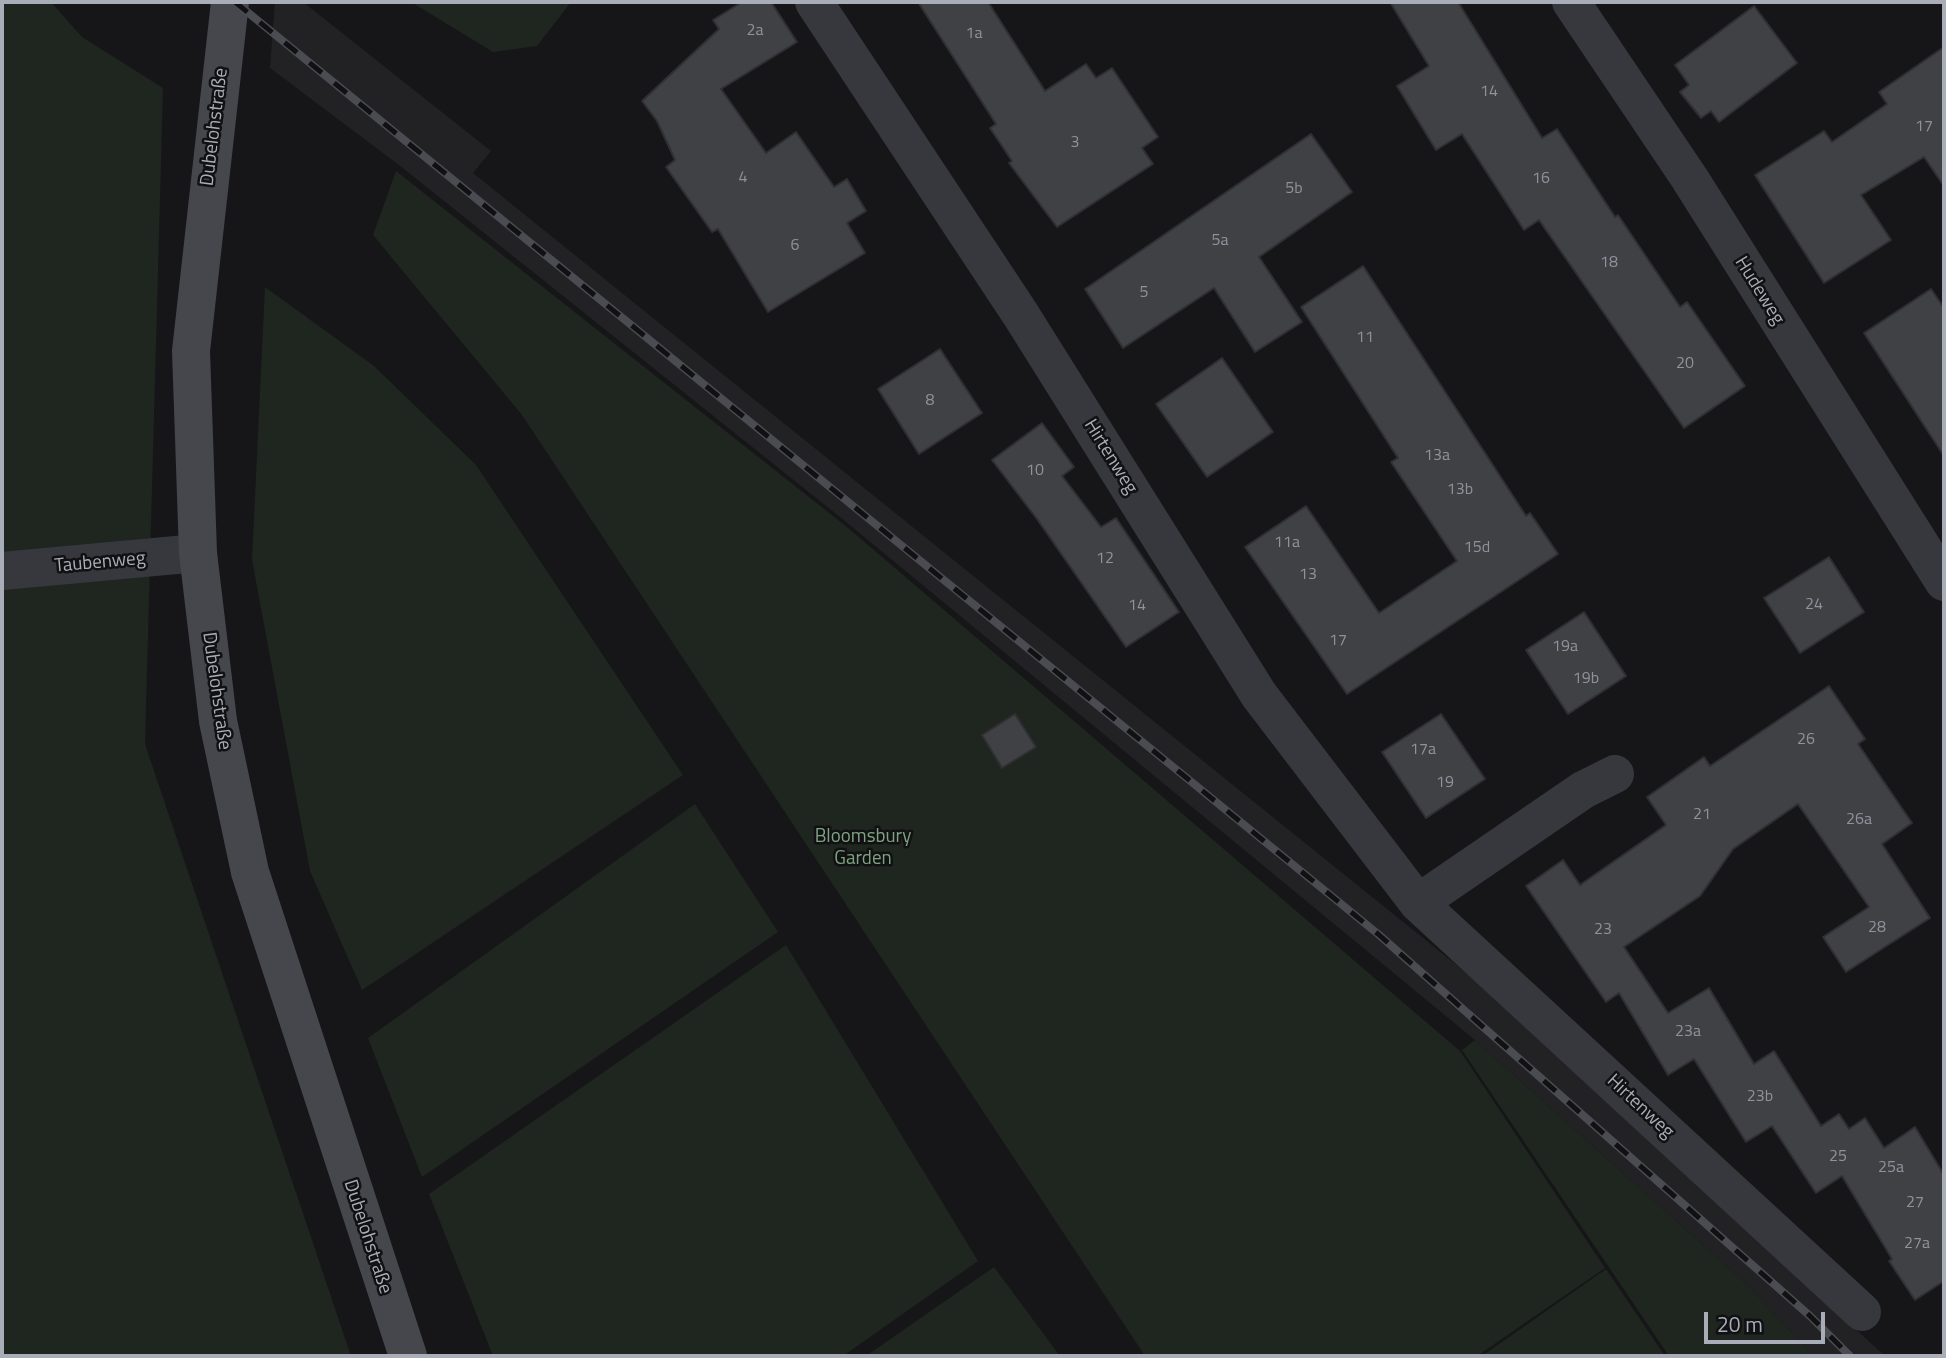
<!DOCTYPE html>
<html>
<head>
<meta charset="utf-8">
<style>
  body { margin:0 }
  #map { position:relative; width:1946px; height:1358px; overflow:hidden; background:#161618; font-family:"Titillium Web",sans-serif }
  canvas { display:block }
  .frame { position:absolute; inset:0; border:4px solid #a8adb8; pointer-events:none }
  .scale { position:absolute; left:1704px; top:1312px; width:121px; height:32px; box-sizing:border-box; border:4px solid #a8adb8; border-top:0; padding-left:9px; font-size:21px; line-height:24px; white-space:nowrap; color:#a8adb8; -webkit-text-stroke:5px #111113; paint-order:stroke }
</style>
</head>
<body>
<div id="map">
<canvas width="1946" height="1358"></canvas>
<div class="frame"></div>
<div class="scale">20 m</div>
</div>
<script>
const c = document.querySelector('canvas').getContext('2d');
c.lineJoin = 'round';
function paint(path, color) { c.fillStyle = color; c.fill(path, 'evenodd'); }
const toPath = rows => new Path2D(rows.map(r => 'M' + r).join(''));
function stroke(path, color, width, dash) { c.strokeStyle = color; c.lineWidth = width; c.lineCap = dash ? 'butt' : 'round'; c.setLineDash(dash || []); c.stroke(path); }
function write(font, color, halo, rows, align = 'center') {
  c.font = font + ' "Titillium Web",sans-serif'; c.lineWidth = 5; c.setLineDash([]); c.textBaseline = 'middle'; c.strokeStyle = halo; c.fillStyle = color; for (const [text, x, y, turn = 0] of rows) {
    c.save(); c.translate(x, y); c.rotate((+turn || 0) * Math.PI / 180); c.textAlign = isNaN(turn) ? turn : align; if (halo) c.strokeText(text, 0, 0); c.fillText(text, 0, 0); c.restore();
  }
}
paint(toPath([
  [275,2,303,2,491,151,473,173,1469,975,1885,1356,1813,1356,1750,1287,1475,1040,840,517,399,165,270,68]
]), '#222225');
paint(toPath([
  [2,2,51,2,82,37,163,88,145,744,351,1356,2,1356],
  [411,2,571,2,537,46,493,52],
  [396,171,847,527,1460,1051,1605,1268,1477,1356,1145,1356,522,415,373,235],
  [265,287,374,366,476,465,683,775,362,990,310,871,252,560],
  [695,804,778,932,422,1177,368,1038],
  [786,945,978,1261,843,1356,493,1356,429,1194],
  [1475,1040,1750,1287,1813,1356,1669,1356,1462,1050],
  [994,1267,1060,1356,866,1356],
  [1606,1269,1665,1356,1482,1356]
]), '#1e261f');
const building = toPath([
  [742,2,771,2,797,42,721,89,766,153,796,132,834,187,847,179,866,211,847,223,865,253,768,312,718,229,712,232,666,167,675,160,657,121,642,101,719,29,713,20,742,2],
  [918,2,988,2,1045,91,1086,64,1096,78,1112,68,1158,137,1142,148,1153,164,1057,227,1009,163,1012,161,990,128,996,124,918,2],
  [1390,2,1458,2,1542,138,1557,129,1615,217,1618,215,1680,307,1687,302,1745,386,1684,428,1539,220,1524,230,1462,134,1436,150,1397,86,1429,66,1390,2],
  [1754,6,1797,63,1719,122,1711,111,1701,118,1680,92,1689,85,1675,65,1754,6],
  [1944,47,1944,186,1924,157,1861,195,1891,240,1824,283,1755,175,1824,131,1832,142,1887,104,1879,92,1944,47],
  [1311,134,1352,192,1259,257,1302,322,1255,352,1214,288,1123,348,1085,289,1311,134],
  [1363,266,1526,516,1530,513,1558,554,1347,694,1245,547,1306,506,1379,613,1457,561,1391,462,1398,458,1301,307,1363,266],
  [1931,289,1944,308,1944,456,1864,333,1931,289],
  [940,349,982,413,919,454,878,389,940,349],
  [1222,358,1273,432,1207,477,1156,404,1222,358],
  [1042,423,1074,467,1062,476,1101,527,1116,518,1179,612,1126,647,1037,519,992,460,1042,423],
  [1829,557,1864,612,1800,653,1764,598,1829,557],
  [1584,612,1626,676,1568,714,1526,650,1584,612],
  [1829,686,1865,739,1858,744,1912,823,1882,844,1930,918,1846,972,1823,937,1869,907,1798,804,1733,849,1700,896,1624,947,1668,1013,1709,988,1754,1064,1774,1051,1821,1126,1839,1114,1849,1129,1865,1118,1884,1148,1915,1127,1944,1175,1944,1281,1915,1300,1889,1261,1892,1259,1842,1176,1816,1193,1772,1126,1746,1142,1694,1059,1668,1075,1619,993,1606,1002,1526,886,1563,860,1580,885,1666,825,1647,797,1704,757,1710,766,1829,686],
  [1015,714,1036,747,1002,768,982,735,1015,714],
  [1441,714,1485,779,1426,818,1382,752,1441,714]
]);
paint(building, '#404145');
stroke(building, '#303034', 2);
stroke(toPath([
  [814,2,1021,315,1259,695,1418,903,1862,1312],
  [1571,2,1690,179,1944,582],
  [2,571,198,553],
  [1418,903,1583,790,1615,774]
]), '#37383d', 38);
stroke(toPath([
  [230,2,191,351,198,553,218,721,250,872,408,1356]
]), '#45474d', 38);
const rail = toPath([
  [235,2,1378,934,1810,1316,1850,1356]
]);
stroke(rail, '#4a4c52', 8);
stroke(rail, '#111113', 5, [16]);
write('16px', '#8e929b', null, [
  ["2a",755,31],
  ["1a",974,34],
  ["14",1489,92],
  ["17",1924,127],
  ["3",1075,143],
  ["4",743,178],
  ["16",1541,179],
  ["5b",1294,189],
  ["5a",1220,241],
  ["6",795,246],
  ["18",1609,263],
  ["5",1144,293],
  ["11",1365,338],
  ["20",1685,364],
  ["8",930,401],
  ["13a",1437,456],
  ["10",1035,471],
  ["13b",1460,490],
  ["11a",1287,543],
  ["15d",1477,548],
  ["12",1105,559],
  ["13",1308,575],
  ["24",1814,605],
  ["14",1137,606],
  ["17",1338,641],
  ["19a",1565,647],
  ["19b",1586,679],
  ["26",1806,740],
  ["17a",1423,750],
  ["19",1445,783],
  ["21",1702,815],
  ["26a",1859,820],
  ["28",1877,928],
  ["23",1603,930],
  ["23a",1688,1032],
  ["23b",1760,1097],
  ["25",1838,1157],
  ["25a",1891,1168],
  ["27",1915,1203],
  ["27a",1917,1244]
]);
write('19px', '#a8adb8', '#111113', [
  ["Dubelohstraße",215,127,-83],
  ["Hudeweg",1759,291,58],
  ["Hirtenweg",1110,457,58],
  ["Taubenweg",100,563,-5],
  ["Dubelohstraße",216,691,82],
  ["Hirtenweg",1640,1107,43],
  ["Dubelohstraße",367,1237,72]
]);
write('19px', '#7fa381', '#111113', [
  ["Bloomsbury",863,837],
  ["Garden",863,859]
]);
</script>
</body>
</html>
